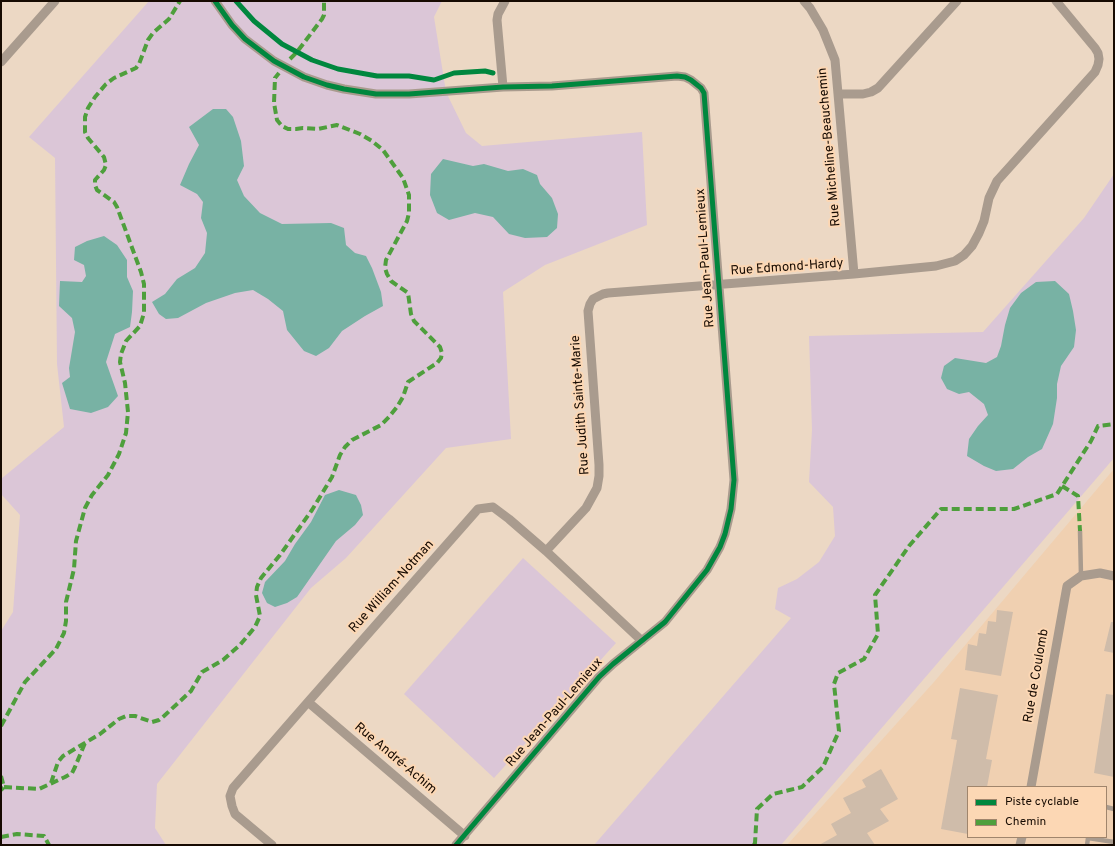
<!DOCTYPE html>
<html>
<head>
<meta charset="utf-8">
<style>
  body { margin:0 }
  #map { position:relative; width:1115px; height:846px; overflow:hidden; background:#ecd8c4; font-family:Overpass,sans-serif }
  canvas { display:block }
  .frame { position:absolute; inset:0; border:2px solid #160a01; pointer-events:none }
  .legend { position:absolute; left:967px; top:786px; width:140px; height:52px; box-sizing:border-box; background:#fcd7b4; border:1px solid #a0856c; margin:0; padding:5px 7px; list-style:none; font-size:12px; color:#160a01 }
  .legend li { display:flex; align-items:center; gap:8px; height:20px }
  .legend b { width:20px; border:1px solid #a0856c }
</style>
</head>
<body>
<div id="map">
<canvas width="1115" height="846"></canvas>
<div class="frame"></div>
<ul class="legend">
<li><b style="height:5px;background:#00873e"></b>Piste cyclable</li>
<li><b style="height:5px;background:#4e9f3c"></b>Chemin</li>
</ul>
</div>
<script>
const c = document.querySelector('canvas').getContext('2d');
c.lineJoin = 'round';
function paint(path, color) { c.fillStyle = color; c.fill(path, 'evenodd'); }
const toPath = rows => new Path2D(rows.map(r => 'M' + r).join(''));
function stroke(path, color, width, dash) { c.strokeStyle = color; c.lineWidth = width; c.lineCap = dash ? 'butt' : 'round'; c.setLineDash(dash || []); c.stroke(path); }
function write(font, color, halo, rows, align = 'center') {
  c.font = font + ' Overpass,sans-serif'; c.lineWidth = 4; c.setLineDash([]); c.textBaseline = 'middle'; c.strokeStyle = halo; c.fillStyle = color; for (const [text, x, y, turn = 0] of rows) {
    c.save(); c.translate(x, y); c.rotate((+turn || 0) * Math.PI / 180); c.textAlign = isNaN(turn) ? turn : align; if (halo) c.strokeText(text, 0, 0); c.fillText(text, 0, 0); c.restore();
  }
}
paint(toPath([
  [1114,469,1114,845,787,845,934,682],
  [968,787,1106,787,1106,837,968,837]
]), '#f0d0b1');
paint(toPath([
  [149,1,442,1,434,17,446,92,466,133,482,146,642,132,647,225,545,265,503,292,511,439,446,448,346,558,311,588,157,784,155,828,166,845,1,845,1,631,13,612,20,515,1,494,1,479,64,427,57,364,55,158,29,137],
  [1114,174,1114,458,781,845,594,845,791,618,775,609,778,588,797,579,819,562,835,536,833,507,809,482,812,430,809,336,983,332,1084,218],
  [523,558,616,643,494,778,404,694]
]), '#dbc6d7');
paint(toPath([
  [213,109,226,109,233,117,241,141,244,166,237,180,244,196,260,213,282,224,331,223,344,228,346,245,355,253,366,256,372,268,381,292,383,306,365,316,342,331,329,348,316,356,304,351,287,330,283,311,268,299,253,290,235,293,206,303,178,318,166,319,159,314,152,302,165,294,177,279,195,268,205,253,207,233,201,218,203,202,197,194,180,185,189,164,199,145,189,127],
  [443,159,473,166,484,164,508,171,523,169,537,175,540,184,552,198,558,214,557,228,547,237,525,238,509,234,493,217,475,213,449,220,437,213,430,195,431,174],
  [104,236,117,245,127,260,127,277,133,291,132,312,130,327,115,334,106,362,118,396,108,407,91,413,70,409,62,383,70,377,69,368,75,332,72,318,59,306,60,281,82,282,86,276,84,265,74,260,75,247,87,241],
  [1055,281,1069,294,1073,311,1076,330,1074,347,1061,366,1057,384,1057,398,1053,424,1042,449,1028,457,1013,469,996,471,984,466,967,456,969,439,978,426,988,415,984,404,969,392,959,394,947,389,941,378,944,366,955,358,986,363,997,357,1001,346,1005,325,1010,308,1021,293,1036,282],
  [339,490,356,495,361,505,363,515,355,525,336,541,297,597,287,603,275,607,267,603,262,593,265,582,285,561,295,544,311,522,325,495]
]), '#78b2a4');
paint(toPath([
  [997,610,1013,612,1001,676,965,670,968,644,977,646,979,633,986,634,988,621,996,622],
  [1111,622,1114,622,1114,653,1104,651],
  [960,688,998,695,986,759,992,760,987,787,968,787,968,834,941,829,957,740,951,739],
  [1106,694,1114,695,1114,777,1094,773],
  [881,769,898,799,880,809,889,821,867,833,875,845,819,845,837,835,831,824,851,813,843,798,866,787,862,780]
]), '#cfbcaa');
stroke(toPath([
  [1080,531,1081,576],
  [1106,807,1114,809],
  [1087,845,1088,838,1114,842]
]), '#a99b8e', 4.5);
stroke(toPath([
  [215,1,232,25,245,39,274,61,304,77,327,85,344,89,376,94,409,94,503,87,552,86,677,76,685,77,691,80,701,88,704,93,734,480,731,509,725,534,720,547,707,570,665,622,613,664,599,677,456,845],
  [804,1,810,8,823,30,835,60,854,274],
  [1,62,55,1],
  [503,87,497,20,498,14,505,1],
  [839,94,863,94,871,92,878,88,957,1],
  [546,551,586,508,597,488,599,476,599,465,588,311,590,304,593,299,603,294,608,293,854,274,936,266,955,261,964,255,972,246,979,233,984,221,989,198,997,181,1095,72,1098,65,1099,59,1098,53,1095,48,1056,1],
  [308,702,465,836],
  [1031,787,1067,586,1081,576,1100,573,1114,576],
  [272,845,235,814,232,806,230,796,233,788,308,702,478,509,493,507,509,519,546,551,642,641],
  [1020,845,1022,837]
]), '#a99b8e', 9);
stroke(toPath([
  [290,59,297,52,322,19,324,15,324,1],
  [1062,486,1078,496,1080,531],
  [1,726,25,682,56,649,64,633,66,621,66,602,74,569,76,541,85,508,92,495,108,475,119,454,126,433,128,412,125,383,120,362,121,354,126,341,140,326,144,313,144,284,141,272,117,207,114,202,97,190,95,185,95,180,104,170,106,165,104,157,88,138,85,132,85,117,88,108,95,97,106,84,114,78,136,68,139,64,148,40,153,33,169,19,180,1],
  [1,776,4,787,1,790],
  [51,783,58,762,63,756,100,734,119,719,126,716,135,716,152,722,159,720,164,716,191,691,202,672,223,660,240,645,255,627,260,616,256,595,257,587,261,578,280,555,312,510,332,477,340,455,345,447,352,440,381,425,389,417,397,407,403,397,408,382,437,363,441,358,442,353,440,347,414,321,411,314,408,293,391,281,387,274,385,268,386,260,407,221,409,213,409,195,403,178,383,150,372,141,360,134,337,125,318,129,303,128,296,129,288,129,282,126,277,120,274,103,275,78,279,73],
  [4,787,39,789,65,777,72,773,75,767,85,743],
  [1,837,17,834,44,836,49,845],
  [754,845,755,843,757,809,773,794,802,787,823,767,839,731,834,684,838,673,864,659,878,634,875,595,909,546,941,509,1014,509,1057,494,1091,441,1098,426,1114,424]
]), '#4e9f3c', 4, [8, 4]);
stroke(toPath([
  [215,1,232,25,245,39,274,61,304,77,327,85,344,89,376,94,409,94,503,87,552,86,677,76,685,77,691,80,701,88,704,93,734,480,731,509,725,534,720,547,707,570,665,622,613,664,599,677,456,845],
  [236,1,254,21,282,44,312,60,338,69,377,76,409,76,434,80,454,73,485,71,493,73]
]), '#00873e', 5);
write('13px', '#160a01', '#fcd7b4', [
  ["Rue Micheline-Beauchemin",830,147,-95],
  ["Rue Jean-Paul-Lemieux",706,258,-94],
  ["Rue Edmond-Hardy",787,268,-4],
  ["Rue Judith Sainte-Marie",581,405,-94],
  ["Rue William-Notman",392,587,-48],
  ["Rue de Coulomb",1037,676,-80],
  ["Rue Jean-Paul-Lemieux",555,713,-49],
  ["Rue André-Achim",395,759,40]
]);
</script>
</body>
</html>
